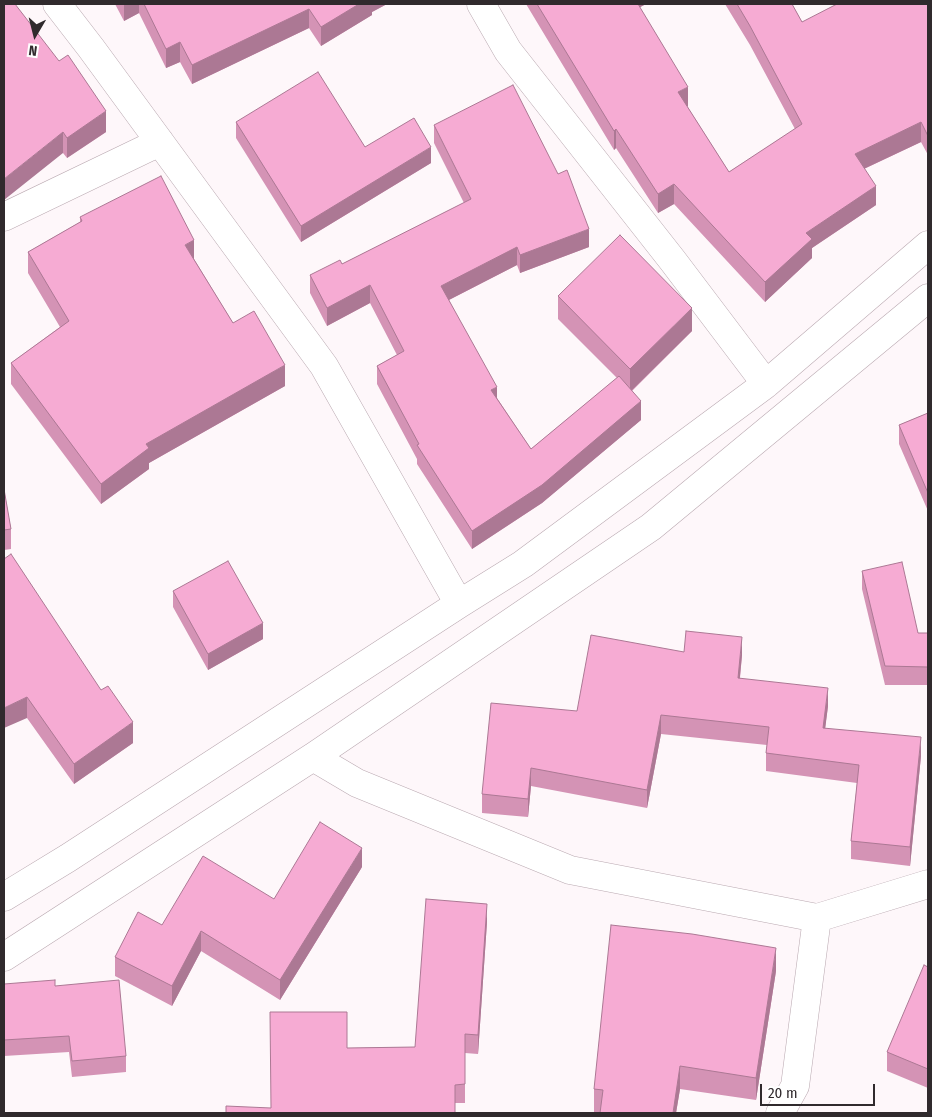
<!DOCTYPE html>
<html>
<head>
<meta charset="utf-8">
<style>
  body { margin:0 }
  #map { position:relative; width:932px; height:1117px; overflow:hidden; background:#fef7fa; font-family:"Fira Sans Condensed",sans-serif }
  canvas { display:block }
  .frame { position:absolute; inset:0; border:5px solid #302a2d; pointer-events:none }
  .north { position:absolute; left:10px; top:10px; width:50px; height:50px; -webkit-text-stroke:4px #fff; paint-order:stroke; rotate:188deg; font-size:14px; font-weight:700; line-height:20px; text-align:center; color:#302a2d }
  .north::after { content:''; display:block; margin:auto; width:18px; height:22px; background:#302a2d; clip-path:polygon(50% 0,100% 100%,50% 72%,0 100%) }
  .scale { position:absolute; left:760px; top:1084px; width:115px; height:22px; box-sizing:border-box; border:2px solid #302a2d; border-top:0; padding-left:6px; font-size:15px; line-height:18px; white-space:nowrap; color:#302a2d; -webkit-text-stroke:4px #fff; paint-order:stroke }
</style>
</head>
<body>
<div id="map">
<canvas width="932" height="1117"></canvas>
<div class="frame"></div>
<div class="north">N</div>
<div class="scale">20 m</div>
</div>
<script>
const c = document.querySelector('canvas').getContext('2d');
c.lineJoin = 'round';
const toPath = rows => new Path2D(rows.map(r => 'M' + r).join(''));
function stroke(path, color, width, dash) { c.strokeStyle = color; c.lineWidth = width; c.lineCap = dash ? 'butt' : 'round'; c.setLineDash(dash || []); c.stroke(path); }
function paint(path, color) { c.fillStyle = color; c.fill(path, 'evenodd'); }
const minor = toPath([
  [57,4,91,48,324,366,459,604],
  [481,4,508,51,673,261,766,384],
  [4,217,160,142],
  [313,757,357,783,570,870,817,918,928,884],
  [4,897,68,858,459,604,523,564,766,384,928,245],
  [4,957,313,757,651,527,928,298],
  [780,1113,795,1086,817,918]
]);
stroke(minor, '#baa9b1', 29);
stroke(minor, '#fff', 28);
paint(toPath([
  [4,4,106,132,67,158,63,153],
  [115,4,387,4,372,12,372,15,321,46,309,28,192,84,180,62,166,68,139,13,124,21],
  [526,4,646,4,640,7,688,106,687,106,729,172,795,129,750,45,725,4,792,4,802,22,928,4,928,155,921,142,864,169,876,205,812,248,812,258,765,302,674,204,658,213,616,148,614,150],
  [236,122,365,147,431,163,301,242,236,138],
  [434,125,589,247,520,273,517,265,449,300,497,398,531,449,617,378,558,319,558,296,692,331,632,391,641,420,542,503,472,549,417,464,417,459,377,384,377,366,397,355,370,303,327,326,310,293,310,275,342,264,464,203,434,143],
  [80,217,194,259,233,323,285,386,149,463,149,469,101,504,11,384,11,363,60,327,28,273,28,252,80,222],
  [928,413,928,511,899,444,899,425],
  [4,489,11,529,11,549,4,550],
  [4,559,133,743,74,784,27,718],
  [862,571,918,633,928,633,928,685,885,685,862,589],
  [173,591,263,639,208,670,173,607],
  [684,652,742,655,740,678,828,706,825,728,921,756,910,866,851,859,851,841,857,783,766,771,766,753,767,745,661,734,647,808,531,786,528,817,482,813,482,794,577,711],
  [362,867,280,1000,201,951,172,1006,115,976,115,957,162,925,274,899],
  [487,922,478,1054,465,1053,465,1103,455,1103,347,1048,415,1047],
  [928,967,928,1088,887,1071,887,1052],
  [776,971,756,1100,680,1089,676,1113,600,1113,594,1112,594,1089],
  [4,984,55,986,126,1056,126,1072,72,1077,69,1052,4,1056]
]), '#d493b5');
paint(toPath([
  [124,4,139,4,139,13,124,21],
  [359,4,387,4,372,12,372,15,321,46,321,27],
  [631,4,646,4,631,12],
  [309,9,309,28,192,84,192,65],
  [180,42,180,62,166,68,166,49],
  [688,87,688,106,678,112,678,92],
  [106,111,106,132,67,158,67,138],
  [921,122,921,142,855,173,855,154],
  [616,129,616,148,614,150,614,131],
  [63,132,63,153,4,200,4,179],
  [431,147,431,163,301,242,301,226],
  [674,184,674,204,658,213,658,194],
  [876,186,876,205,812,248,812,258,765,302,765,282,806,233],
  [589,229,589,247,520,273,520,255],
  [194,240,194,261,185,245],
  [517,247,517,265,441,304,441,286],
  [370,285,370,303,327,326,327,308],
  [692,308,692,331,630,392,630,369],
  [285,365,285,386,149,463,149,469,101,504,101,484,146,444],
  [497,387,497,405,491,390],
  [641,401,641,420,542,503,472,549,472,531],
  [263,623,263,639,208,670,208,654],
  [742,637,742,655,738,696,738,678],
  [828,688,828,706,823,746,823,728],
  [27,697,27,718,4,728,4,708],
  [661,715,661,734,647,808,647,790],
  [133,722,133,743,74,784,74,764],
  [921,737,921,756,910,866,910,847],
  [531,768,531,786,528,817,528,799],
  [362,848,362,867,280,1000,280,980],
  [487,904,487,922,478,1054,478,1035],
  [201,931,201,951,172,1006,172,986],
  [776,948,776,971,756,1100,756,1078],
  [680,1066,680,1089,676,1113,673,1113]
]), '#ac7894');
const building = toPath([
  [4,4,15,4,59,61,68,55,106,111,67,138,63,132,4,179,4,4],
  [144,4,359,4,321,27,309,9,192,65,180,42,166,49,144,4],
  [537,4,638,4,688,87,678,92,729,172,802,124,750,26,737,4,792,4,802,22,837,4,928,4,928,136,921,122,855,154,876,186,806,233,812,239,765,282,674,184,658,194,616,129,614,131,537,4],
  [318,72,365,147,414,118,431,147,301,226,236,122,318,72],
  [513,85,558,174,567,170,589,229,520,255,517,247,441,286,497,387,491,390,531,449,619,376,641,401,542,485,472,531,417,445,419,444,377,366,404,351,370,285,327,308,310,275,340,260,342,264,471,199,434,125,513,85],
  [161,176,194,240,185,245,233,323,254,311,285,365,146,444,149,448,101,484,11,363,69,321,28,252,82,221,80,217,161,176],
  [620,235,692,308,630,369,558,296,620,235],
  [928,413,928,493,899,425,928,413],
  [4,489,11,529,4,530,4,489],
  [11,554,101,690,108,686,133,722,74,764,27,697,4,708,4,559,11,554],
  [228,561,263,623,208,654,173,591,228,561],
  [902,562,918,633,928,633,928,667,885,666,862,571,902,562],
  [686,631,742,637,738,678,828,688,823,728,921,737,910,847,851,841,859,765,766,753,769,727,661,715,647,790,531,768,528,799,482,794,491,703,577,711,591,635,684,652,686,631],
  [320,822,362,848,280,980,201,931,172,986,115,957,138,912,162,925,203,856,274,899,320,822],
  [426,899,487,904,478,1035,465,1034,465,1084,455,1085,455,1113,226,1113,226,1106,271,1108,270,1012,347,1012,347,1048,415,1047,426,899],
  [611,925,692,934,776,948,756,1078,680,1066,673,1113,600,1113,603,1090,594,1089,611,925],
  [924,965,928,967,928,1069,887,1052,924,965],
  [55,980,55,986,119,980,126,1056,72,1061,69,1036,4,1040,4,984,55,980]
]);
paint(building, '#f6abd3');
stroke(building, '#ac7894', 1);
</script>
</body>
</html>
